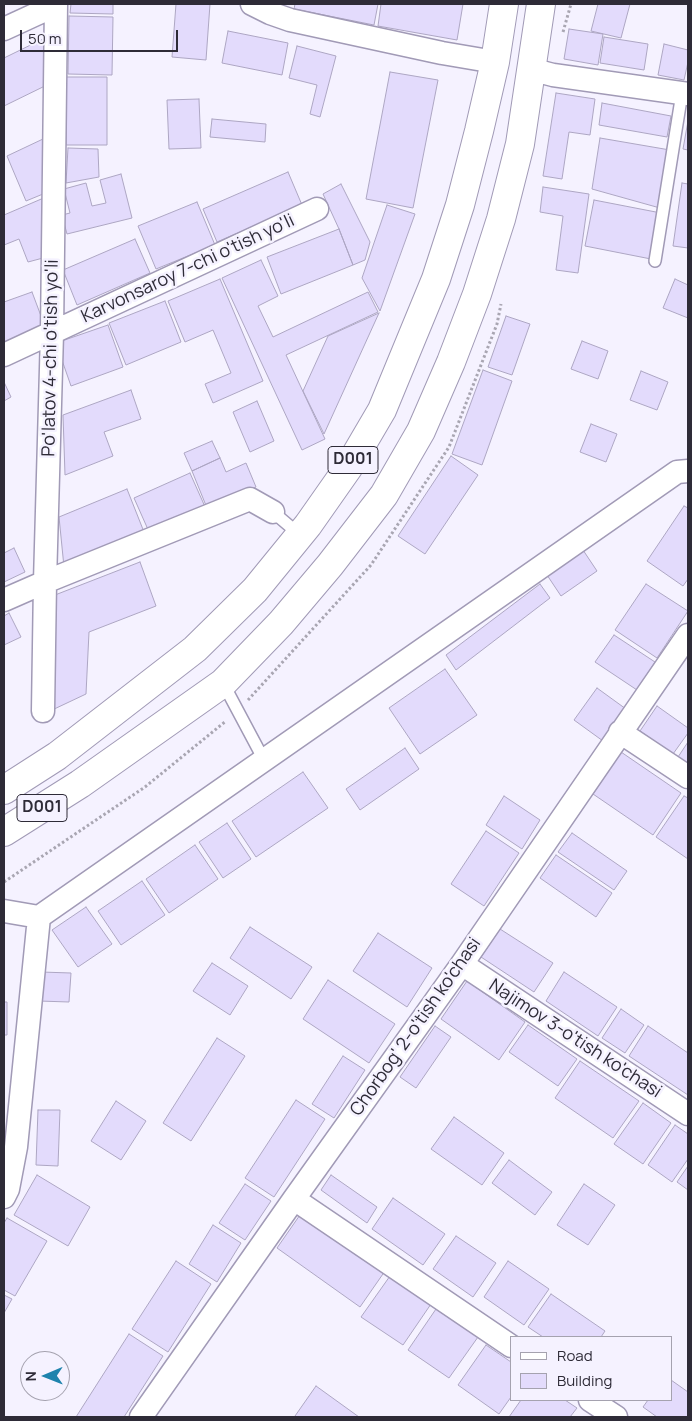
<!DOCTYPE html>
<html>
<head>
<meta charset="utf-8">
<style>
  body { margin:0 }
  #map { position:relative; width:692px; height:1421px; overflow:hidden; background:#f5f2ff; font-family:Manrope,sans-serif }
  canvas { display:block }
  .frame { position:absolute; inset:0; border:5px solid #2e2b37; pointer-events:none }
  .legend { position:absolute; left:510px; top:1336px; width:162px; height:65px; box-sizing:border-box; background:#f5f2ff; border:1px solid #a5a2af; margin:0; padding:6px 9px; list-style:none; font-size:15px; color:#2e2b37 }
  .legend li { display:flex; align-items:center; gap:10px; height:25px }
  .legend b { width:25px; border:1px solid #a5a2af }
  .north { position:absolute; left:20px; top:1351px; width:50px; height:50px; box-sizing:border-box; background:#f5f2ff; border:1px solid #a5a2af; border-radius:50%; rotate:269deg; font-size:14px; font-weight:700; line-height:20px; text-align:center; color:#2e2b37 }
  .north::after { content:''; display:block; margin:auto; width:18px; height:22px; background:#1e83ad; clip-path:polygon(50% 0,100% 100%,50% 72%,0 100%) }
  .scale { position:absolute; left:20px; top:30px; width:158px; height:22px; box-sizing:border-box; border:2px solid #2e2b37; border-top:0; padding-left:6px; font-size:15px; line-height:18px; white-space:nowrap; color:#2e2b37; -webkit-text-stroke:4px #f5f2ff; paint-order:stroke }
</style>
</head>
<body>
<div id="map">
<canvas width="692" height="1421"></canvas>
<div class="frame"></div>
<ul class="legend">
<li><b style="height:6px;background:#fff"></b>Road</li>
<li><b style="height:14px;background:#e3dbfc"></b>Building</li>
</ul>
<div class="north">N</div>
<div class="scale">50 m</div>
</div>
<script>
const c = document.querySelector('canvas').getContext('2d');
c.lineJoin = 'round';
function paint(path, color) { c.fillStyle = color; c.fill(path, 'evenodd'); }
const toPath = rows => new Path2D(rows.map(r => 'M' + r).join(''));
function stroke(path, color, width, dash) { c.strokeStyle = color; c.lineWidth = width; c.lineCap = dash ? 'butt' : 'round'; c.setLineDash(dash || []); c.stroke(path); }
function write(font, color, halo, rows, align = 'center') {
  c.font = font + ' Manrope,sans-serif'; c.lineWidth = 5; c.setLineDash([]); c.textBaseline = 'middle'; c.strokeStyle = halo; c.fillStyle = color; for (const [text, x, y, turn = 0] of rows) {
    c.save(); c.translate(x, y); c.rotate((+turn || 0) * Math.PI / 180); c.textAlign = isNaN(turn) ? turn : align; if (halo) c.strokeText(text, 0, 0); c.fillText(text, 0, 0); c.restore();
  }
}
const building = toPath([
  [71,4,113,4,113,14,70,13,71,4],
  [176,4,210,4,206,60,172,57,176,4],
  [295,4,378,4,374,25,294,9,295,4],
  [381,4,463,4,457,40,378,26,381,4],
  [598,4,630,4,621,38,591,31,598,4],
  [69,16,113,17,112,75,68,74,69,16],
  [569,29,603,34,598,65,564,59,569,29],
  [228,31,288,43,282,75,222,63,228,31],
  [51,35,51,83,4,106,4,58,51,35],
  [604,37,648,44,644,70,600,63,604,37],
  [664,44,688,50,688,62,684,80,658,75,664,44],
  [297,46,336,56,320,117,310,114,317,85,289,78,297,46],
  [390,72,438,80,413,208,366,199,390,72],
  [66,77,107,77,107,145,66,145,66,77],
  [556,93,595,99,590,135,569,132,562,179,543,176,556,93],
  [199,99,201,148,169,149,167,100,199,99],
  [602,103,671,116,667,137,599,125,602,103],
  [212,119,266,124,265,142,210,137,212,119],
  [688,121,688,150,683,149,688,121],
  [600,138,670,150,660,208,592,189,600,138],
  [43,139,43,194,26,201,7,156,43,139],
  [68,148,98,149,99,177,66,183,68,148],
  [288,172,302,205,217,242,203,209,288,172],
  [121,174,132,218,67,234,62,215,70,213,64,189,86,183,92,206,106,203,100,180,121,174],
  [682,183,688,184,688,248,673,246,682,183],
  [341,184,370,242,365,260,353,265,339,229,323,194,341,184],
  [543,187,589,194,578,273,556,270,563,216,540,212,543,187],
  [46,197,43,258,28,262,19,239,4,245,4,215,46,197],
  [594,200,661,213,651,259,585,246,594,200],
  [197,202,215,245,156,269,138,226,197,202],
  [387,205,415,214,380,311,362,278,387,205],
  [339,229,353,265,281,294,267,257,339,229],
  [135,239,150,273,77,305,63,270,135,239],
  [261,260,278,296,258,306,273,337,368,292,378,312,286,355,325,439,302,450,222,278,261,260],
  [220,279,263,381,213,403,205,384,231,373,213,330,185,342,168,301,220,279],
  [675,279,688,285,688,318,663,308,675,279],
  [32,292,47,332,4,348,4,302,32,292],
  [165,301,181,342,126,365,109,323,165,301],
  [379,313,324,434,303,391,328,336,379,313],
  [506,316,530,324,512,375,488,367,506,316],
  [108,325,123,367,71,386,56,343,108,325],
  [582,341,608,351,598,379,571,369,582,341],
  [483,370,512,381,482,465,452,454,483,370],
  [641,371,668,382,657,410,630,400,641,371],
  [4,382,11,397,4,401,4,382],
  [131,390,141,419,104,432,113,456,65,475,63,415,131,390],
  [257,401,274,441,250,452,233,412,257,401],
  [591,424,617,434,606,462,580,452,591,424],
  [212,441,220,458,192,471,184,453,212,441],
  [451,456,478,475,425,554,398,536,451,456],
  [220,458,226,472,246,463,256,487,207,508,192,471,220,458],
  [190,473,206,509,150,534,134,498,190,473],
  [127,489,144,532,64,567,59,517,127,489],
  [684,506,688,508,688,579,683,586,647,561,684,506],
  [14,548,25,572,4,582,4,553,14,548],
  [583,550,597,571,561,596,547,575,583,550],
  [140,562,156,606,89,632,86,694,50,711,55,595,140,562],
  [540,584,550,598,456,670,446,655,540,584],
  [646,584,688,611,657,658,615,630,646,584],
  [9,613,21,637,4,645,4,616,9,613],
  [614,635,655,662,637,690,595,662,614,635],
  [445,669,477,715,420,754,389,708,445,669],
  [597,688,626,709,603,741,574,720,597,688],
  [657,706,688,728,688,733,673,754,640,731,657,706],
  [688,742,688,764,678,757,688,742],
  [405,748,419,769,360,810,346,789,405,748],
  [621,752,681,793,653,835,593,794,621,752],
  [303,772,328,808,256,857,232,821,303,772],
  [504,796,540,820,522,849,486,825,504,796],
  [684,796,688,798,688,859,656,837,684,796],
  [227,823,251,859,223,878,199,842,227,823],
  [486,831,519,853,484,906,451,884,486,831],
  [572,833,627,871,614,890,558,852,572,833],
  [195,845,218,879,169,913,146,879,195,845],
  [556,855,612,893,596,917,540,878,556,855],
  [142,881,165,915,121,945,98,911,142,881],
  [86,907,112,944,78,967,52,930,86,907],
  [250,927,312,967,291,999,230,958,250,927],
  [500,929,553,963,534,992,481,957,500,929],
  [378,933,432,968,407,1007,353,971,378,933],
  [212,963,248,986,230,1015,193,991,212,963],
  [41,972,71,973,69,1002,39,1001,41,972],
  [564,972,617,1007,598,1036,546,1001,564,972],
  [328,980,395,1024,369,1063,303,1019,328,980],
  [467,981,525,1022,499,1060,441,1019,467,981],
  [4,1002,7,1002,7,1035,4,1035,4,1002],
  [621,1009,644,1025,625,1053,602,1038,621,1009],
  [528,1025,577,1059,558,1086,509,1052,528,1025],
  [435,1026,451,1037,416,1088,400,1077,435,1026],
  [648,1026,688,1053,688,1095,629,1056,648,1026],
  [217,1038,245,1056,191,1141,163,1123,217,1038],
  [343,1056,365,1070,334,1118,312,1104,343,1056],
  [580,1061,639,1101,613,1138,555,1098,580,1061],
  [296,1100,325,1119,274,1197,245,1178,296,1100],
  [116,1101,146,1121,121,1160,91,1141,116,1101],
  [643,1103,671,1123,643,1164,614,1144,643,1103],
  [38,1110,60,1110,58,1166,36,1165,38,1110],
  [454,1117,504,1153,482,1185,431,1149,454,1117],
  [675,1125,688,1134,688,1159,672,1182,648,1165,675,1125],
  [509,1160,552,1192,535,1215,492,1183,509,1160],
  [688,1166,688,1190,677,1182,688,1166],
  [37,1175,90,1207,68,1246,14,1215,37,1175],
  [331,1175,377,1207,367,1223,321,1190,331,1175],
  [245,1184,271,1201,245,1240,219,1223,245,1184],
  [584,1184,615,1205,588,1245,557,1225,584,1184],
  [393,1198,445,1234,423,1265,372,1229,393,1198],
  [302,1212,385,1271,360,1307,277,1248,302,1212],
  [7,1218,47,1241,15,1296,4,1290,4,1223,7,1218],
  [213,1225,241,1243,217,1282,189,1264,213,1225],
  [456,1236,496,1263,473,1297,433,1269,456,1236],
  [176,1261,211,1284,168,1352,132,1329,176,1261],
  [508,1261,549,1289,524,1325,484,1297,508,1261],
  [390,1276,431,1304,403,1345,361,1317,390,1276],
  [551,1294,605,1331,601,1337,543,1337,528,1327,551,1294],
  [4,1295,12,1299,4,1313,4,1295],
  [436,1309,478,1337,449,1378,408,1350,436,1309],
  [129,1334,163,1356,124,1417,76,1417,129,1334],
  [486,1345,511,1362,511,1397,499,1414,458,1385,486,1345],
  [671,1380,688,1392,688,1417,657,1417,643,1407,648,1400,671,1400,671,1380],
  [316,1386,359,1417,298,1417,295,1416,316,1386],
  [521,1400,565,1400,577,1408,570,1417,509,1417,521,1400]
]);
paint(building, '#e3dbfc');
stroke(building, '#ada6c3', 1);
const service = toPath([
  [655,261,682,93],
  [273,512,300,535],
  [223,683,264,760]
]);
const minor = toPath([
  [252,4,270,13,290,20,442,53,495,62],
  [4,29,56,5],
  [530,69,553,75,688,94],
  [4,355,317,209],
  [4,600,45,582,250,499,273,512],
  [43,711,45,582,52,333,56,4],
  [620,732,688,777],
  [4,911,39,917,677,472,688,471],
  [462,964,688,1114],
  [4,1197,8,1189,16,1147,39,917],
  [294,1199,511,1346],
  [590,1400,616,1417],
  [141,1417,294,1199,462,964,688,635]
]);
const trunk = toPath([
  [4,790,57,756,195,649,255,590,308,525,348,468,382,410,436,279,460,205,479,131,495,62,504,4],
  [4,832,80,784,223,683,281,623,330,565,384,495,421,431,451,362,477,294,501,219,520,144,541,4]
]);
stroke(service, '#a19ab6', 14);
stroke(minor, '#a19ab6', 25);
stroke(trunk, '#a19ab6', 30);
stroke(toPath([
  [563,32,571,4],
  [248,700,371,565,449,447,497,324,501,304],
  [4,882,145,787,226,721]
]), '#a9a6b2', 3, [2.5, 2.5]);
stroke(service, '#fff', 11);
stroke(minor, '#fff', 22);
stroke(trunk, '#fff', 28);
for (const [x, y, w] of [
  [353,460,50],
  [42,808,50]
]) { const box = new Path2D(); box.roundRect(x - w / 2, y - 13.5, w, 27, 4); c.fillStyle = '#f5f2ff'; c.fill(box); stroke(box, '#2e2b37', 1); }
write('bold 16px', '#2e2b37', null, [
  ["D001",353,460],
  ["D001",42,808]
]);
write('18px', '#2e2b37', '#f5f2ff', [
  ["Karvonsaroy 7-chi o'tish yo'li",188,269,-25],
  ["Po'latov 4-chi o'tish yo'li",51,358,-89],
  ["Chorbog' 2-o'tish ko'chasi",416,1027,-55],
  ["Najimov 3-o'tish ko'chasi",575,1039,33]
]);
</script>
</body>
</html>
